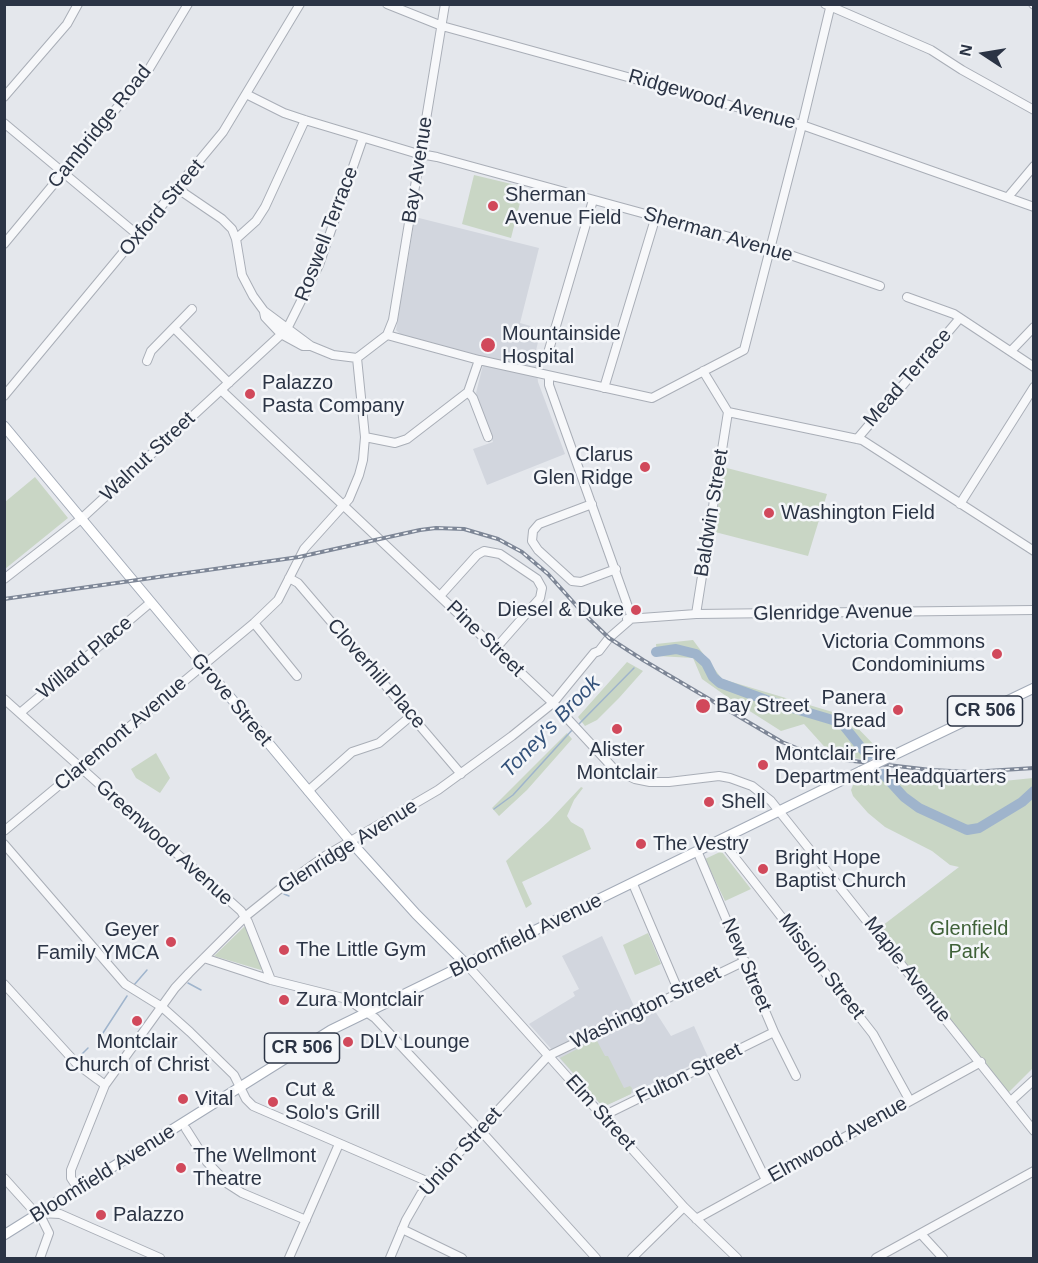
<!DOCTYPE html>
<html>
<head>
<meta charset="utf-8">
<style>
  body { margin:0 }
  #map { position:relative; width:1038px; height:1263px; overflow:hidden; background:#e4e7ec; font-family:Arial,sans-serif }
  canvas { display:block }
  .frame { position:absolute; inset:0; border:6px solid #2b3445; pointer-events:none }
  .north { position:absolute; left:954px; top:24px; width:60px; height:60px; -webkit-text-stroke:4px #f4f6f9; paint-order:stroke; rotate:282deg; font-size:16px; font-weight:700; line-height:24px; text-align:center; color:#2b3445 }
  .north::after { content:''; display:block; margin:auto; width:21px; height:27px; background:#2b3445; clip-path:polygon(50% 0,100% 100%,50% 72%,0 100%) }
</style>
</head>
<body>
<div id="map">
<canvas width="1038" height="1263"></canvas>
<div class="frame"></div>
<div class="north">N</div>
</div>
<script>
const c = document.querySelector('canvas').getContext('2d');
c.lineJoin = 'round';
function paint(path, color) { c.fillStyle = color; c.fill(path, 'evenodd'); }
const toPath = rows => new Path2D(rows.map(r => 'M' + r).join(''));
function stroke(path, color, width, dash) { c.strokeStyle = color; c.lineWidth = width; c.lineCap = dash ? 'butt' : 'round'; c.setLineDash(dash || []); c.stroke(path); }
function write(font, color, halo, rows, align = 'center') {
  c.font = font + ' Arial,sans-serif'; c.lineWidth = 5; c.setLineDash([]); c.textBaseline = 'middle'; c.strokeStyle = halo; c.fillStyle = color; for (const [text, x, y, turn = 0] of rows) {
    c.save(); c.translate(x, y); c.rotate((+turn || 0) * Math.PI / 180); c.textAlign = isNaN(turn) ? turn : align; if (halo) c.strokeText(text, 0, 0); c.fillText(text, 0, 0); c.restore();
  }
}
paint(toPath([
  [415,217,539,248,520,323,541,329,535,355,538,382,565,454,487,485,473,449,493,442,476,393,485,357,401,335,396,330],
  [602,936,638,1015,653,1008,671,1036,694,1026,708,1057,603,1107,529,1024,575,996,573,992,579,989,562,956]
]), '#d2d6de');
paint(toPath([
  [474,175,524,187,511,238,462,224],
  [723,467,827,494,808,556,715,532],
  [35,477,68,518,5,569,5,502],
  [693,640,722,679,846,716,879,750,860,759,831,754,804,724,781,731,726,696,702,679,693,658,657,656,656,644],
  [627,662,643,671,619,698,597,720,585,726,578,717],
  [567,733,572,739,527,790,499,816,492,808],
  [156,753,170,778,160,793,136,778,131,769],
  [881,772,940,782,984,783,1033,778,1033,1068,1008,1093,878,929,959,867,950,865,932,851,885,827,868,813,853,796,851,790,853,785],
  [581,787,583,788,574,800,567,816,571,822,583,829,591,849,522,882,532,904,526,908,506,861,549,821],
  [720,852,722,852,751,889,725,901,705,859],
  [245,926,262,968,261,970,214,956],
  [648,933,661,964,635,975,623,945],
  [596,1039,605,1056,608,1056,624,1088,630,1086,632,1088,631,1094,603,1107,560,1058]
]), '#c9d6c5');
stroke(toPath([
  [577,726,634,668],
  [4,775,5,775],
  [494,809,513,795,573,729],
  [284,894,289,896],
  [188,983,201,990],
  [134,985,147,970],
  [101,1036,127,996],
  [79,1057,88,1048]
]), '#9fb4cc', 1.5);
stroke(toPath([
  [656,652,676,649,696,654,706,663,713,677,720,683,769,701,836,721,844,726,868,756],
  [883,774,904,797,919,808,967,830,979,828,1022,802,1034,791]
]), '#9fb4cc', 10);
const minor = toPath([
  [387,4,442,26,802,125,1034,207],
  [825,4,931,50,962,70,1034,110],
  [1033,4,1034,5],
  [246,94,284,113,305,120,415,153,437,157,770,248,880,286],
  [4,97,67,24,78,4],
  [4,123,139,236],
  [178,189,222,219,232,229,236,239,242,275,253,296,264,311,311,346,333,355,357,358],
  [1008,197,1034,166],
  [236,239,256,221,265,207,305,120],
  [4,244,149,69,188,4],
  [907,297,954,314,1034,367],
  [264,312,265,317,281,334,303,346,311,346],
  [174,328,229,383],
  [387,335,479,360,652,398,744,350,802,125,831,4],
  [1011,351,1034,327],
  [548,353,593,200],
  [357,358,387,335,393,320,445,4],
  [147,361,151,351,192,309],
  [703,371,728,412,862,440,1034,551],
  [549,376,549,385,632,618],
  [604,388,656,216],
  [221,390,553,703,615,770,635,779,650,782,669,782,719,776,730,778,752,786,771,801,1034,1131],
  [468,392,473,398,488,437],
  [4,396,223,132,300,4],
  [365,437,395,443,407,439,468,392,479,360],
  [857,439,960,318],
  [592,504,539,524,533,531,532,541,538,550,572,581,581,582,616,569],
  [960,504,1034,387],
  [289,578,298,583,461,774],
  [4,579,81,519,287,329,319,265,363,138],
  [440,596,477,555,484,551,500,554,537,579,542,588,540,598,496,648],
  [696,614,728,412],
  [627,619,696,614,1034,610],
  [254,623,297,676],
  [4,699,241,911,248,922,271,980],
  [20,713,150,603],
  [308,791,352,752,379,743,412,715],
  [4,831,254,623,278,600,304,549,349,499,359,475,363,460,365,437,357,358],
  [722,841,873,1034,910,1101],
  [4,844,125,984,162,1007,190,1032,234,1075,246,1099,253,1106,431,1183],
  [698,853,774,1032,796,1076],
  [633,884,679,992],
  [204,958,271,980,347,999,375,1018,480,1130,596,1258],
  [467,965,684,1207,737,1258],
  [4,984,77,1064,105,1085],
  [709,1064,766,1180],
  [1011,1101,1034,1080],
  [603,1116,774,1032],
  [186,1129,207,1162,228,1184,242,1193,306,1220],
  [4,1178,32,1209,39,1213],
  [79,1190,71,1178,71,1170,105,1085,175,988,189,973,246,916,286,884,325,856,438,790,512,736,553,703,594,653,599,651,609,638,632,618],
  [39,1213,49,1233,40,1258],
  [40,1213,60,1214,160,1258],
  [696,1219,981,1062],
  [402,1229,462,1258],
  [921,1234,943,1258],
  [289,1258,339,1144],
  [390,1258,406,1220,421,1194,548,1056,745,961],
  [632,1258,684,1207],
  [876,1258,1034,1171]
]);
const major = toPath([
  [4,426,351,842,416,914,467,965],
  [892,756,1034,688],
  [4,1235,331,1030,861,771]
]);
stroke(minor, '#a9aeb7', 10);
stroke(major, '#a3abb8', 11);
stroke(minor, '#f7f8fa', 8);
stroke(major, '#fff', 9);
const rail = toPath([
  [4,599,299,557,420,530,436,528,464,529,498,539,522,552,548,574,583,613,609,638,643,660,782,742,799,749,836,759,931,770,971,772,1034,768]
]);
stroke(rail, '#7d8696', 4);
stroke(rail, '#f4f6f9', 1.5, [4.5]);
const majorBridge = toPath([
  [861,771,892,756]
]);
stroke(majorBridge, '#a3abb8', 11, []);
stroke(majorBridge, '#fff', 9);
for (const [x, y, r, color] of [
  [493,206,6,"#d1495b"],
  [488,345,8,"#d1495b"],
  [250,394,6,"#d1495b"],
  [645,467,6,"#d1495b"],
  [769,513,6,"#d1495b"],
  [636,610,6,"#d1495b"],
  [997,654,6,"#d1495b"],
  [703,706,8,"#d1495b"],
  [898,710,6,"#d1495b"],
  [617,729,6,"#d1495b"],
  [763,765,6,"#d1495b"],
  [709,802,6,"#d1495b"],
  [641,844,6,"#d1495b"],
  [763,869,6,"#d1495b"],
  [171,942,6,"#d1495b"],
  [284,950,6,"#d1495b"],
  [284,1000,6,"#d1495b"],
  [137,1021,6,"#d1495b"],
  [348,1042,6,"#d1495b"],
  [183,1099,6,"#d1495b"],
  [273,1102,6,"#d1495b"],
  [181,1168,6,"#d1495b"],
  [101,1215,6,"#d1495b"]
]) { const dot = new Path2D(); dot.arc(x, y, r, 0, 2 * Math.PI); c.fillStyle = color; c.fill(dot); stroke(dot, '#f4f6f9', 2); }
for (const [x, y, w] of [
  [985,711,75],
  [302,1048,75]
]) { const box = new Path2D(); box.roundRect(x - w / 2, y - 15, w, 30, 4.5); c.fillStyle = '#f4f6f9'; c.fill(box); stroke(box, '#2b3445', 1.5); }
write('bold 18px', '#2b3445', null, [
  ["CR 506",985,711],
  ["CR 506",302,1048]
]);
write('20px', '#2b3445', '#f4f6f9', [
  ["Ridgewood Avenue",712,100,16],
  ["Cambridge Road",100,127,-51],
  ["Bay Avenue",418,170,-81],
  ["Oxford Street",162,208,-50],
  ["Roswell Terrace",327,234,-69],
  ["Sherman Avenue",718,235,16],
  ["Mead Terrace",908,378,-49],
  ["Walnut Street",148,457,-43],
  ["Baldwin Street",712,513,-81],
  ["Glenridge Avenue",833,613,-1],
  ["Pine Street",485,639,44],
  ["Willard Place",85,658,-40],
  ["Cloverhill Place",376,674,49],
  ["Grove Street",231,700,50],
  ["Claremont Avenue",121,734,-40],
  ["Greenwood Avenue",164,843,42],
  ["Glenridge Avenue",348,847,-32],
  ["Bloomfield Avenue",526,936,-26],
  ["New Street",746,965,67],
  ["Mission Street",821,967,52],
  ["Maple Avenue",907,970,52],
  ["Washington Street",646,1008,-26],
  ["Fulton Street",689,1074,-26],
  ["Elm Street",600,1113,48],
  ["Elmwood Avenue",838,1140,-29],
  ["Union Street",461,1152,-48],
  ["Bloomfield Avenue",103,1174,-32]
]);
write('20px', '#2b3445', '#f4f6f9', [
  ["Sherman",505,195],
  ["Avenue Field",505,218],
  ["Mountainside",502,334],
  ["Hospital",502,357],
  ["Palazzo",262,383],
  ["Pasta Company",262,406],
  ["Clarus",633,455,"right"],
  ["Glen Ridge",633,478,"right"],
  ["Washington Field",781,513],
  ["Diesel & Duke",624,610,"right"],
  ["Victoria Commons",985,642,"right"],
  ["Condominiums",985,665,"right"],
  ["Panera",886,698,"right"],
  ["Bread",886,721,"right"],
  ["Bay Street",716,706],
  ["Alister",617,750,"center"],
  ["Montclair",617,773,"center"],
  ["Montclair Fire",775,754],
  ["Department Headquarters",775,777],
  ["Shell",721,802],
  ["The Vestry",653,844],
  ["Bright Hope",775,858],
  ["Baptist Church",775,881],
  ["Geyer",159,930,"right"],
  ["Family YMCA",159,953,"right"],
  ["The Little Gym",296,950],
  ["Zura Montclair",296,1000],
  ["Montclair",137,1042,"center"],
  ["Church of Christ",137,1065,"center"],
  ["DLV Lounge",360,1042],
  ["Cut &",285,1090],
  ["Solo's Grill",285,1113],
  ["Vital",195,1099],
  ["The Wellmont",193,1156],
  ["Theatre",193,1179],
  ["Palazzo",113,1215]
], 'left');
write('20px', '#3f6138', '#f4f6f9', [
  ["Glenfield",969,929],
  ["Park",969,952]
]);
write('italic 21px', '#34527a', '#f4f6f9', [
  ["Toney's Brook",551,727,-46]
]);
</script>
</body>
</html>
